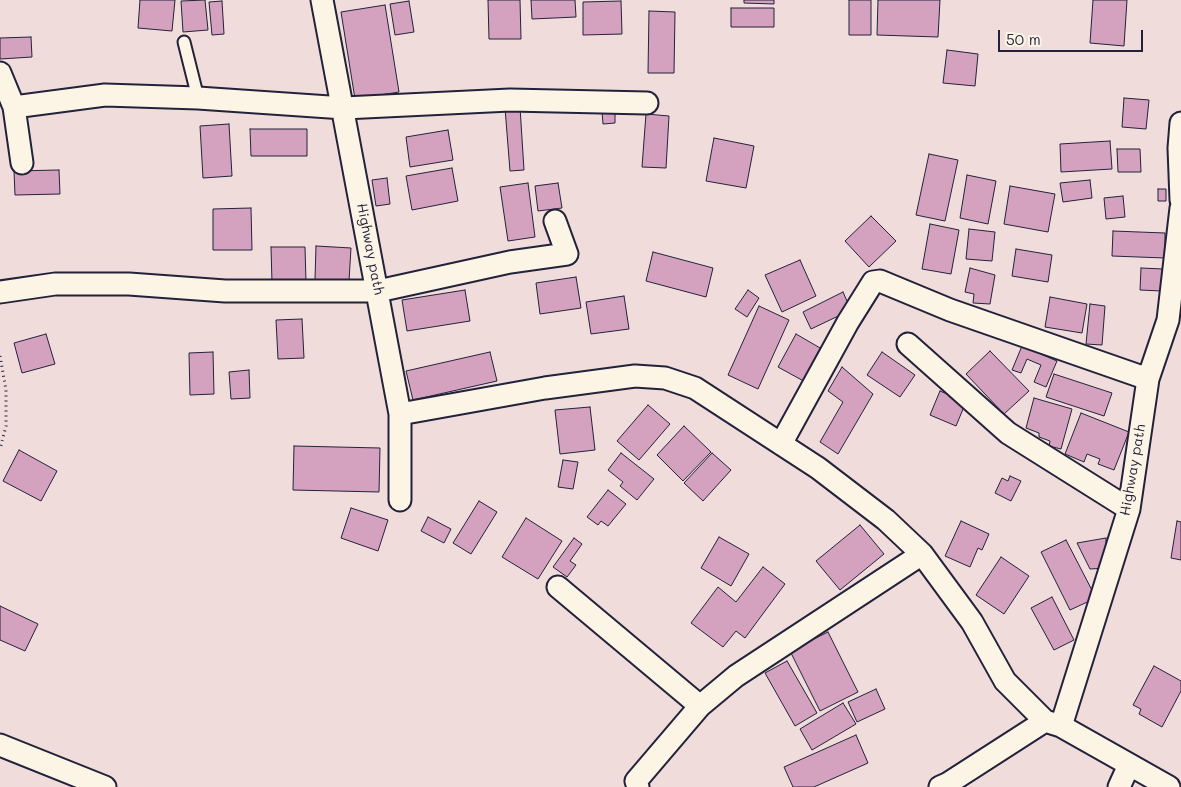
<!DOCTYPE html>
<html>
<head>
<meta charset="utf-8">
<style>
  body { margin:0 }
  #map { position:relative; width:1181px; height:787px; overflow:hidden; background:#f0dcda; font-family:Mali,sans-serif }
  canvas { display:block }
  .scale { position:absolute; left:998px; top:30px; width:145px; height:22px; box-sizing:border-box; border:2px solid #22223b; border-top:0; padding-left:6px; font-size:15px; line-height:18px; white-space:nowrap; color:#22223b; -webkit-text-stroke:4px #fcf5e5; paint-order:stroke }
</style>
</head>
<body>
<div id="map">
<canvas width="1181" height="787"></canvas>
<div class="scale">50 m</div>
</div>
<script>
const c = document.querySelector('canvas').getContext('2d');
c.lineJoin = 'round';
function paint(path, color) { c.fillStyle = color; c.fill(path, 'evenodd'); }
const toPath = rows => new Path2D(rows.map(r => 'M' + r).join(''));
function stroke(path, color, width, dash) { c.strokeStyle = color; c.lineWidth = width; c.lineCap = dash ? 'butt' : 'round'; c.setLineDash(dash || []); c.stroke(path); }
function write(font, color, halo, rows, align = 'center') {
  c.font = font + ' Mali,sans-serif'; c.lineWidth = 4; c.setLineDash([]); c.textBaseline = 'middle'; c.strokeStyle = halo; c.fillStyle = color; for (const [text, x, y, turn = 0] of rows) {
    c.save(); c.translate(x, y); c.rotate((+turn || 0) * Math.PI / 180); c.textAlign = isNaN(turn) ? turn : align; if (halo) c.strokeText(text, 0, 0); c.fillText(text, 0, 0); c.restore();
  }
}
const building = toPath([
  [140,0,175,0,172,31,138,28,140,0],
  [205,0,208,30,183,32,181,1,205,0],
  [488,0,520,0,521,39,489,39,488,0],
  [531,0,575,0,576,17,532,19,531,0],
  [744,0,774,0,774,4,744,3,744,0],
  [849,0,871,0,871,35,849,35,849,0],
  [878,0,940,0,938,37,877,35,878,0],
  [1093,0,1127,0,1124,46,1090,43,1093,0],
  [222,1,224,34,212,35,209,2,222,1],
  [409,1,414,32,395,35,390,4,409,1],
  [621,1,622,34,583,35,583,2,621,1],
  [385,5,399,92,355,99,341,12,385,5],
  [731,8,774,8,774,27,731,27,731,8],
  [649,11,675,12,674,73,648,73,649,11],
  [31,37,32,57,0,59,0,38,31,37],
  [947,50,978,54,975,86,943,83,947,50],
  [1124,98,1149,100,1146,129,1122,127,1124,98],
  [520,107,524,170,510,171,505,108,520,107],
  [615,111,615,123,603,124,602,112,615,111],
  [646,114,669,116,666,168,642,167,646,114],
  [229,124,232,176,203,178,200,126,229,124],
  [250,129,307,129,307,156,251,156,250,129],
  [448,130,453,160,410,167,406,137,448,130],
  [714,138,754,146,746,188,706,181,714,138],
  [1110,141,1112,169,1061,172,1060,144,1110,141],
  [1117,149,1140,149,1141,172,1118,172,1117,149],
  [929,154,958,160,945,221,916,215,929,154],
  [452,168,458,201,412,210,406,176,452,168],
  [59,170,60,194,15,195,14,171,59,170],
  [967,175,996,181,988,224,960,218,967,175],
  [387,178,390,204,376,206,372,180,387,178],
  [1090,180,1092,198,1063,202,1060,183,1090,180],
  [528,183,535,237,508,241,500,187,528,183],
  [558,183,562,208,538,211,535,186,558,183],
  [1010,186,1055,194,1048,232,1004,224,1010,186],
  [1158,189,1166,189,1166,201,1158,201,1158,189],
  [1123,196,1125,217,1106,219,1104,198,1123,196],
  [251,208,252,250,213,250,213,209,251,208],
  [871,216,896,241,869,267,845,241,871,216],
  [930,224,959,230,951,274,922,269,930,224],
  [969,229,995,232,992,261,966,259,969,229],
  [1113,231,1165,233,1165,258,1112,256,1113,231],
  [316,246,351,248,349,281,315,280,316,246],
  [271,247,305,247,306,282,272,283,271,247],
  [1016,249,1052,255,1048,282,1012,276,1016,249],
  [653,252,713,268,706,297,646,281,653,252],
  [800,260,816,296,782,312,765,275,800,260],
  [970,268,995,275,990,304,973,303,974,294,965,292,970,268],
  [1141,268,1163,269,1161,291,1140,290,1141,268],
  [576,277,581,308,540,314,536,283,576,277],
  [465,290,470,321,407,331,402,300,465,290],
  [748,290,759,298,747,317,735,309,748,290],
  [843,292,851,310,811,329,803,312,843,292],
  [624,296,629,329,591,334,586,302,624,296],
  [1050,297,1087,304,1082,333,1045,327,1050,297],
  [1090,304,1105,306,1102,345,1086,344,1090,304],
  [759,306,789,320,758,389,728,375,759,306],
  [302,319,304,358,278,359,276,320,302,319],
  [46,334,55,364,22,373,14,343,46,334],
  [796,334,827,352,809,384,778,367,796,334],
  [1022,346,1057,361,1046,387,1034,382,1041,365,1027,359,1021,373,1012,370,1022,346],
  [990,351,1029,391,1004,414,966,374,990,351],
  [213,352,214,394,190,395,189,353,213,352],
  [490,352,497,381,413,400,406,371,490,352],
  [882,352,915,375,900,397,867,375,882,352],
  [842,367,873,394,838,454,820,442,843,402,828,391,842,367],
  [249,370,250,398,231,399,229,372,249,370],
  [1054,374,1112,393,1104,416,1046,397,1054,374],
  [940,391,966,402,956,426,930,415,940,391],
  [1034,398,1072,409,1061,449,1049,446,1050,441,1039,437,1039,433,1026,428,1034,398],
  [648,405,670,424,639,460,617,441,648,405],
  [590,407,595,450,560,454,555,410,590,407],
  [1081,413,1129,432,1114,470,1098,464,1100,459,1087,454,1084,462,1065,454,1081,413],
  [684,426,711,452,683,481,657,455,684,426],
  [294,446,380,448,379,492,293,490,294,446],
  [19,450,57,471,41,501,3,481,19,450],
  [621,453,654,479,637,500,620,486,623,482,608,470,621,453],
  [712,453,731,470,703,501,684,483,712,453],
  [563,460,578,462,573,489,558,487,563,460],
  [1010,476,1021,481,1011,501,995,493,1002,478,1008,481,1010,476],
  [608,490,626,504,608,526,601,521,598,525,587,517,608,490],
  [479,501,497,512,471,554,453,543,479,501],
  [351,508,388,520,378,551,341,538,351,508],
  [428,517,451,529,444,543,421,531,428,517],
  [526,518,562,541,538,579,502,557,526,518],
  [961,521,989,534,982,550,978,548,970,567,945,556,961,521],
  [1177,521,1181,522,1181,560,1171,558,1177,521],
  [860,525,884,554,840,590,816,561,860,525],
  [719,537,749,554,731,586,701,568,719,537],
  [574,538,582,544,570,561,576,565,567,577,553,567,574,538],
  [1106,538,1106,568,1090,569,1077,543,1106,538],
  [1066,540,1096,598,1070,610,1041,552,1066,540],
  [1001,557,1029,576,1004,614,976,595,1001,557],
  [763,567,785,584,745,638,736,631,723,647,691,623,718,587,736,602,763,567],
  [1052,597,1074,640,1054,650,1031,608,1052,597],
  [0,606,38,624,25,651,0,640,0,606],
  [828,632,858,692,820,711,790,651,828,632],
  [787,661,817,713,795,726,765,673,787,661],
  [1154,666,1181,681,1181,691,1162,727,1139,714,1141,709,1133,705,1154,666],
  [876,689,885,709,857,722,848,702,876,689],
  [843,703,856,724,812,750,800,729,843,703],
  [856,735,868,763,814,787,793,787,784,767,856,735]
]);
paint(building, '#d4a2bf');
stroke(building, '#22223b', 1);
const lane = toPath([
  [184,42,198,98]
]);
const street = toPath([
  [322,0,400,414,400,500],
  [0,73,14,107,22,163],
  [14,107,105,95,198,98,344,108,510,100,647,103],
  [1181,123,1179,148,1181,200],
  [0,292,55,284,129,284,225,291,378,291,510,262,567,254,555,221],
  [908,344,1008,433,1129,509],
  [400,414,545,388,635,376,665,378,695,388,818,468,886,520,922,554,972,622,1005,681,1045,721,1061,726,1169,787],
  [781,444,848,322,873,282,880,281,950,310,1148,379],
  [558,587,700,706],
  [1061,726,1129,509,1148,379,1168,320,1181,208],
  [0,745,105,787],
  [638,787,636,781,700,706,736,676,922,554],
  [940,787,947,784,1045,721],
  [1119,787,1129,765]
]);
stroke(lane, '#22223b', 15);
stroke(street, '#22223b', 25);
stroke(toPath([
  [0,356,6,390,6,426,0,449]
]), '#22223b', 3, [1, 4]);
stroke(lane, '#fcf5e5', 11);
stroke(street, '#fcf5e5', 21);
write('14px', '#22223b', '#fcf5e5', [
  ["Highway path",370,249,79],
  ["Highway path",1133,470,-80]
]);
</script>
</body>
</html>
